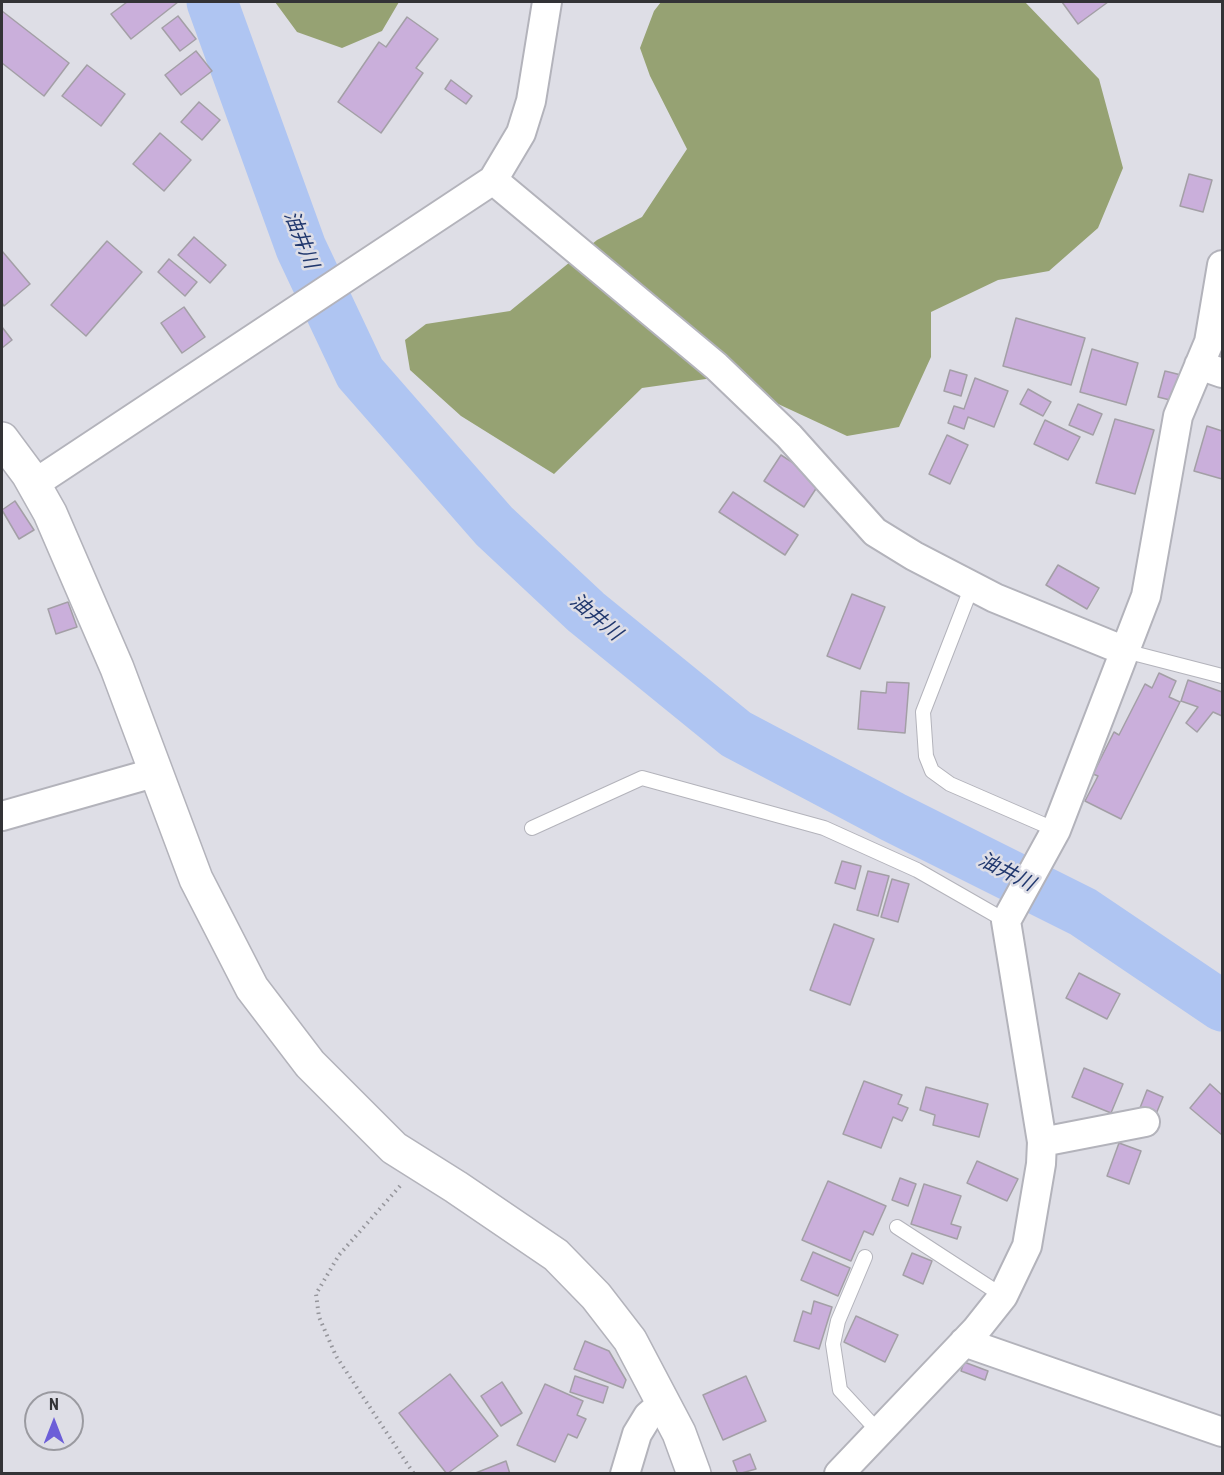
<!DOCTYPE html>
<html>
<head>
<meta charset="utf-8">
<style>
  body { margin:0 }
  #map { position:relative; width:1224px; height:1475px; overflow:hidden; background:#dedee6; font-family:"Roboto Condensed",sans-serif }
  canvas { display:block }
  .frame { position:absolute; inset:0; border:3px solid #333336; pointer-events:none }
  .north { position:absolute; left:24px; top:1391px; width:60px; height:60px; box-sizing:border-box; background:#dedee6; border:2px solid #9a9aa0; border-radius:50%; rotate:0deg; font-size:16px; font-weight:700; line-height:24px; text-align:center; color:#333336 }
  .north::after { content:''; display:block; margin:auto; width:21px; height:27px; background:#6c5ed8; clip-path:polygon(50% 0,100% 100%,50% 72%,0 100%) }
</style>
</head>
<body>
<div id="map">
<canvas width="1224" height="1475"></canvas>
<div class="frame"></div>
<div class="north">N</div>
</div>
<script>
const c = document.querySelector('canvas').getContext('2d');
c.lineJoin = 'round';
function paint(path, color) { c.fillStyle = color; c.fill(path, 'evenodd'); }
const toPath = rows => new Path2D(rows.map(r => 'M' + r).join(''));
function stroke(path, color, width, dash) { c.strokeStyle = color; c.lineWidth = width; c.lineCap = dash ? 'butt' : 'round'; c.setLineDash(dash || []); c.stroke(path); }
function write(font, color, halo, rows, align = 'center') {
  c.font = font + ' "Roboto Condensed","Noto Sans JP",sans-serif'; c.lineWidth = 5; c.setLineDash([]); c.textBaseline = 'middle'; c.strokeStyle = halo; c.fillStyle = color; for (const [text, x, y, turn = 0] of rows) {
    c.save(); c.translate(x, y); c.rotate((+turn || 0) * Math.PI / 180); c.textAlign = isNaN(turn) ? turn : align; if (halo) c.strokeText(text, 0, 0); c.fillText(text, 0, 0); c.restore();
  }
}
paint(toPath([
  [275,2,399,2,382,31,342,48,297,32],
  [661,2,1025,2,1099,79,1123,168,1098,228,1049,271,998,280,931,312,931,357,899,427,847,436,720,377,642,388,554,474,461,416,410,370,405,340,426,324,510,311,597,240,642,217,687,149,650,76,640,48,654,11]
]), '#96a273');
stroke(toPath([
  [212,2,301,248,360,373,494,526,586,612,736,734,893,817,1083,912,1222,1006]
]), '#afc5f2', 51);
const building = toPath([
  [127,2,178,2,131,39,111,14,127,2],
  [1062,2,1108,2,1078,24,1062,2],
  [2,11,69,63,44,96,2,63,2,11],
  [178,16,196,39,180,51,162,28,178,16],
  [407,17,438,39,416,68,423,73,381,133,338,102,379,42,386,47,407,17],
  [196,51,212,71,181,95,165,75,196,51],
  [87,65,125,94,101,126,62,96,87,65],
  [451,80,472,96,466,104,445,89,451,80],
  [199,102,220,120,202,140,181,122,199,102],
  [160,133,191,160,164,191,133,164,160,133],
  [1189,174,1212,180,1203,212,1180,206,1189,174],
  [194,237,226,265,210,283,178,255,194,237],
  [107,241,142,272,86,336,51,305,107,241],
  [2,251,30,284,4,306,2,303,2,251],
  [169,259,197,282,185,296,158,272,169,259],
  [184,307,205,337,182,353,161,323,184,307],
  [1016,318,1085,338,1071,385,1003,366,1016,318],
  [2,327,12,340,2,348,2,327],
  [1092,349,1138,363,1126,405,1080,392,1092,349],
  [950,370,967,375,961,396,944,391,950,370],
  [1165,371,1181,375,1174,401,1158,397,1165,371],
  [975,378,1008,391,994,427,968,417,964,429,948,423,954,406,964,409,975,378],
  [1028,389,1051,402,1043,416,1020,404,1028,389],
  [1078,404,1102,414,1093,435,1069,425,1078,404],
  [1115,419,1154,430,1135,494,1096,483,1115,419],
  [1045,420,1080,437,1068,460,1034,444,1045,420],
  [1207,426,1222,431,1222,479,1194,471,1207,426],
  [947,435,968,445,950,484,929,474,947,435],
  [781,455,821,481,804,507,764,481,781,455],
  [733,492,798,535,785,555,719,512,733,492],
  [15,501,34,530,19,539,2,510,15,501],
  [1058,565,1099,588,1087,609,1046,585,1058,565],
  [852,594,885,607,860,669,827,656,852,594],
  [68,602,77,627,56,634,48,609,68,602],
  [1159,673,1176,681,1169,697,1180,702,1121,819,1085,801,1098,776,1093,774,1114,732,1119,735,1145,684,1152,688,1159,673],
  [1188,680,1222,692,1222,716,1213,712,1197,732,1186,723,1198,707,1181,701,1188,680],
  [887,682,909,683,905,733,858,729,861,691,886,693,887,682],
  [842,861,861,866,855,889,835,883,842,861],
  [868,871,889,876,878,916,857,910,868,871],
  [892,879,909,884,898,922,881,917,892,879],
  [834,924,874,939,850,1005,810,990,834,924],
  [1079,973,1120,994,1107,1019,1066,998,1079,973],
  [1084,1068,1123,1084,1111,1113,1072,1097,1084,1068],
  [864,1081,902,1095,898,1104,908,1108,902,1121,893,1117,881,1148,843,1134,864,1081],
  [1210,1084,1222,1095,1222,1135,1190,1108,1210,1084],
  [926,1087,988,1104,979,1137,933,1125,935,1115,920,1110,926,1087],
  [1147,1090,1163,1097,1154,1119,1138,1113,1147,1090],
  [1119,1143,1141,1151,1129,1184,1107,1176,1119,1143],
  [977,1161,1018,1179,1007,1201,967,1183,977,1161],
  [900,1178,916,1184,908,1206,892,1200,900,1178],
  [828,1181,886,1206,873,1235,864,1231,851,1261,802,1240,828,1181],
  [924,1184,961,1196,951,1224,961,1227,957,1239,911,1224,924,1184],
  [813,1252,850,1268,838,1296,801,1280,813,1252],
  [912,1253,932,1261,923,1284,903,1275,912,1253],
  [814,1301,832,1307,819,1349,794,1341,803,1311,811,1314,814,1301],
  [856,1316,898,1335,885,1362,844,1342,856,1316],
  [585,1341,609,1351,626,1380,623,1388,574,1369,585,1341],
  [964,1362,988,1371,985,1380,961,1371,964,1362],
  [450,1374,498,1436,447,1474,399,1413,450,1374],
  [575,1376,608,1387,603,1403,570,1392,575,1376],
  [746,1376,766,1421,723,1440,703,1395,746,1376],
  [502,1382,522,1413,501,1426,481,1396,502,1382],
  [545,1384,583,1401,577,1415,586,1419,577,1438,568,1434,555,1462,517,1445,545,1384],
  [750,1454,756,1469,738,1474,733,1461,750,1454],
  [506,1461,510,1474,473,1474,506,1461]
]);
paint(building, '#caafdb');
stroke(building, '#a39fa6', 1.5);
const lane = toPath([
  [972,586,923,712,926,756,932,771,950,784,1056,830],
  [1125,651,1222,676],
  [532,828,642,778,824,828,917,870,1006,921],
  [897,1227,1003,1296],
  [865,1257,838,1321,833,1344,840,1390,879,1432]
]);
const street = toPath([
  [493,180,716,366,789,436,875,532,914,556,995,598,1125,651],
  [1199,365,1222,373],
  [34,484,493,180,521,133,531,101,547,2],
  [2,816,157,772],
  [1042,1142,1145,1122],
  [964,1342,1222,1432],
  [625,1474,637,1434,648,1416,663,1403],
  [839,1474,976,1330,1003,1296,1027,1246,1041,1164,1042,1142,1006,921,1056,830,1146,596,1178,416,1209,342,1222,265]
]);
const secondary = toPath([
  [2,439,28,474,50,513,117,668,196,879,252,988,310,1064,394,1148,456,1187,556,1255,596,1296,630,1340,679,1433,694,1474]
]);
stroke(lane, '#b3b3bb', 16);
stroke(street, '#b3b3bb', 32);
stroke(secondary, '#b3b3bb', 36);
stroke(toPath([
  [400,1186,339,1255,316,1294,319,1317,336,1356,414,1474]
]), '#95959b', 4, [1.5, 4.5]);
stroke(lane, '#fff', 14);
stroke(street, '#fff', 28);
stroke(secondary, '#fff', 33);
write('italic 20px', '#21386e', '#dedee6', [
  ["油井川",300,240,68],
  ["油井川",595,618,40],
  ["油井川",1006,873,27]
]);
</script>
</body>
</html>
